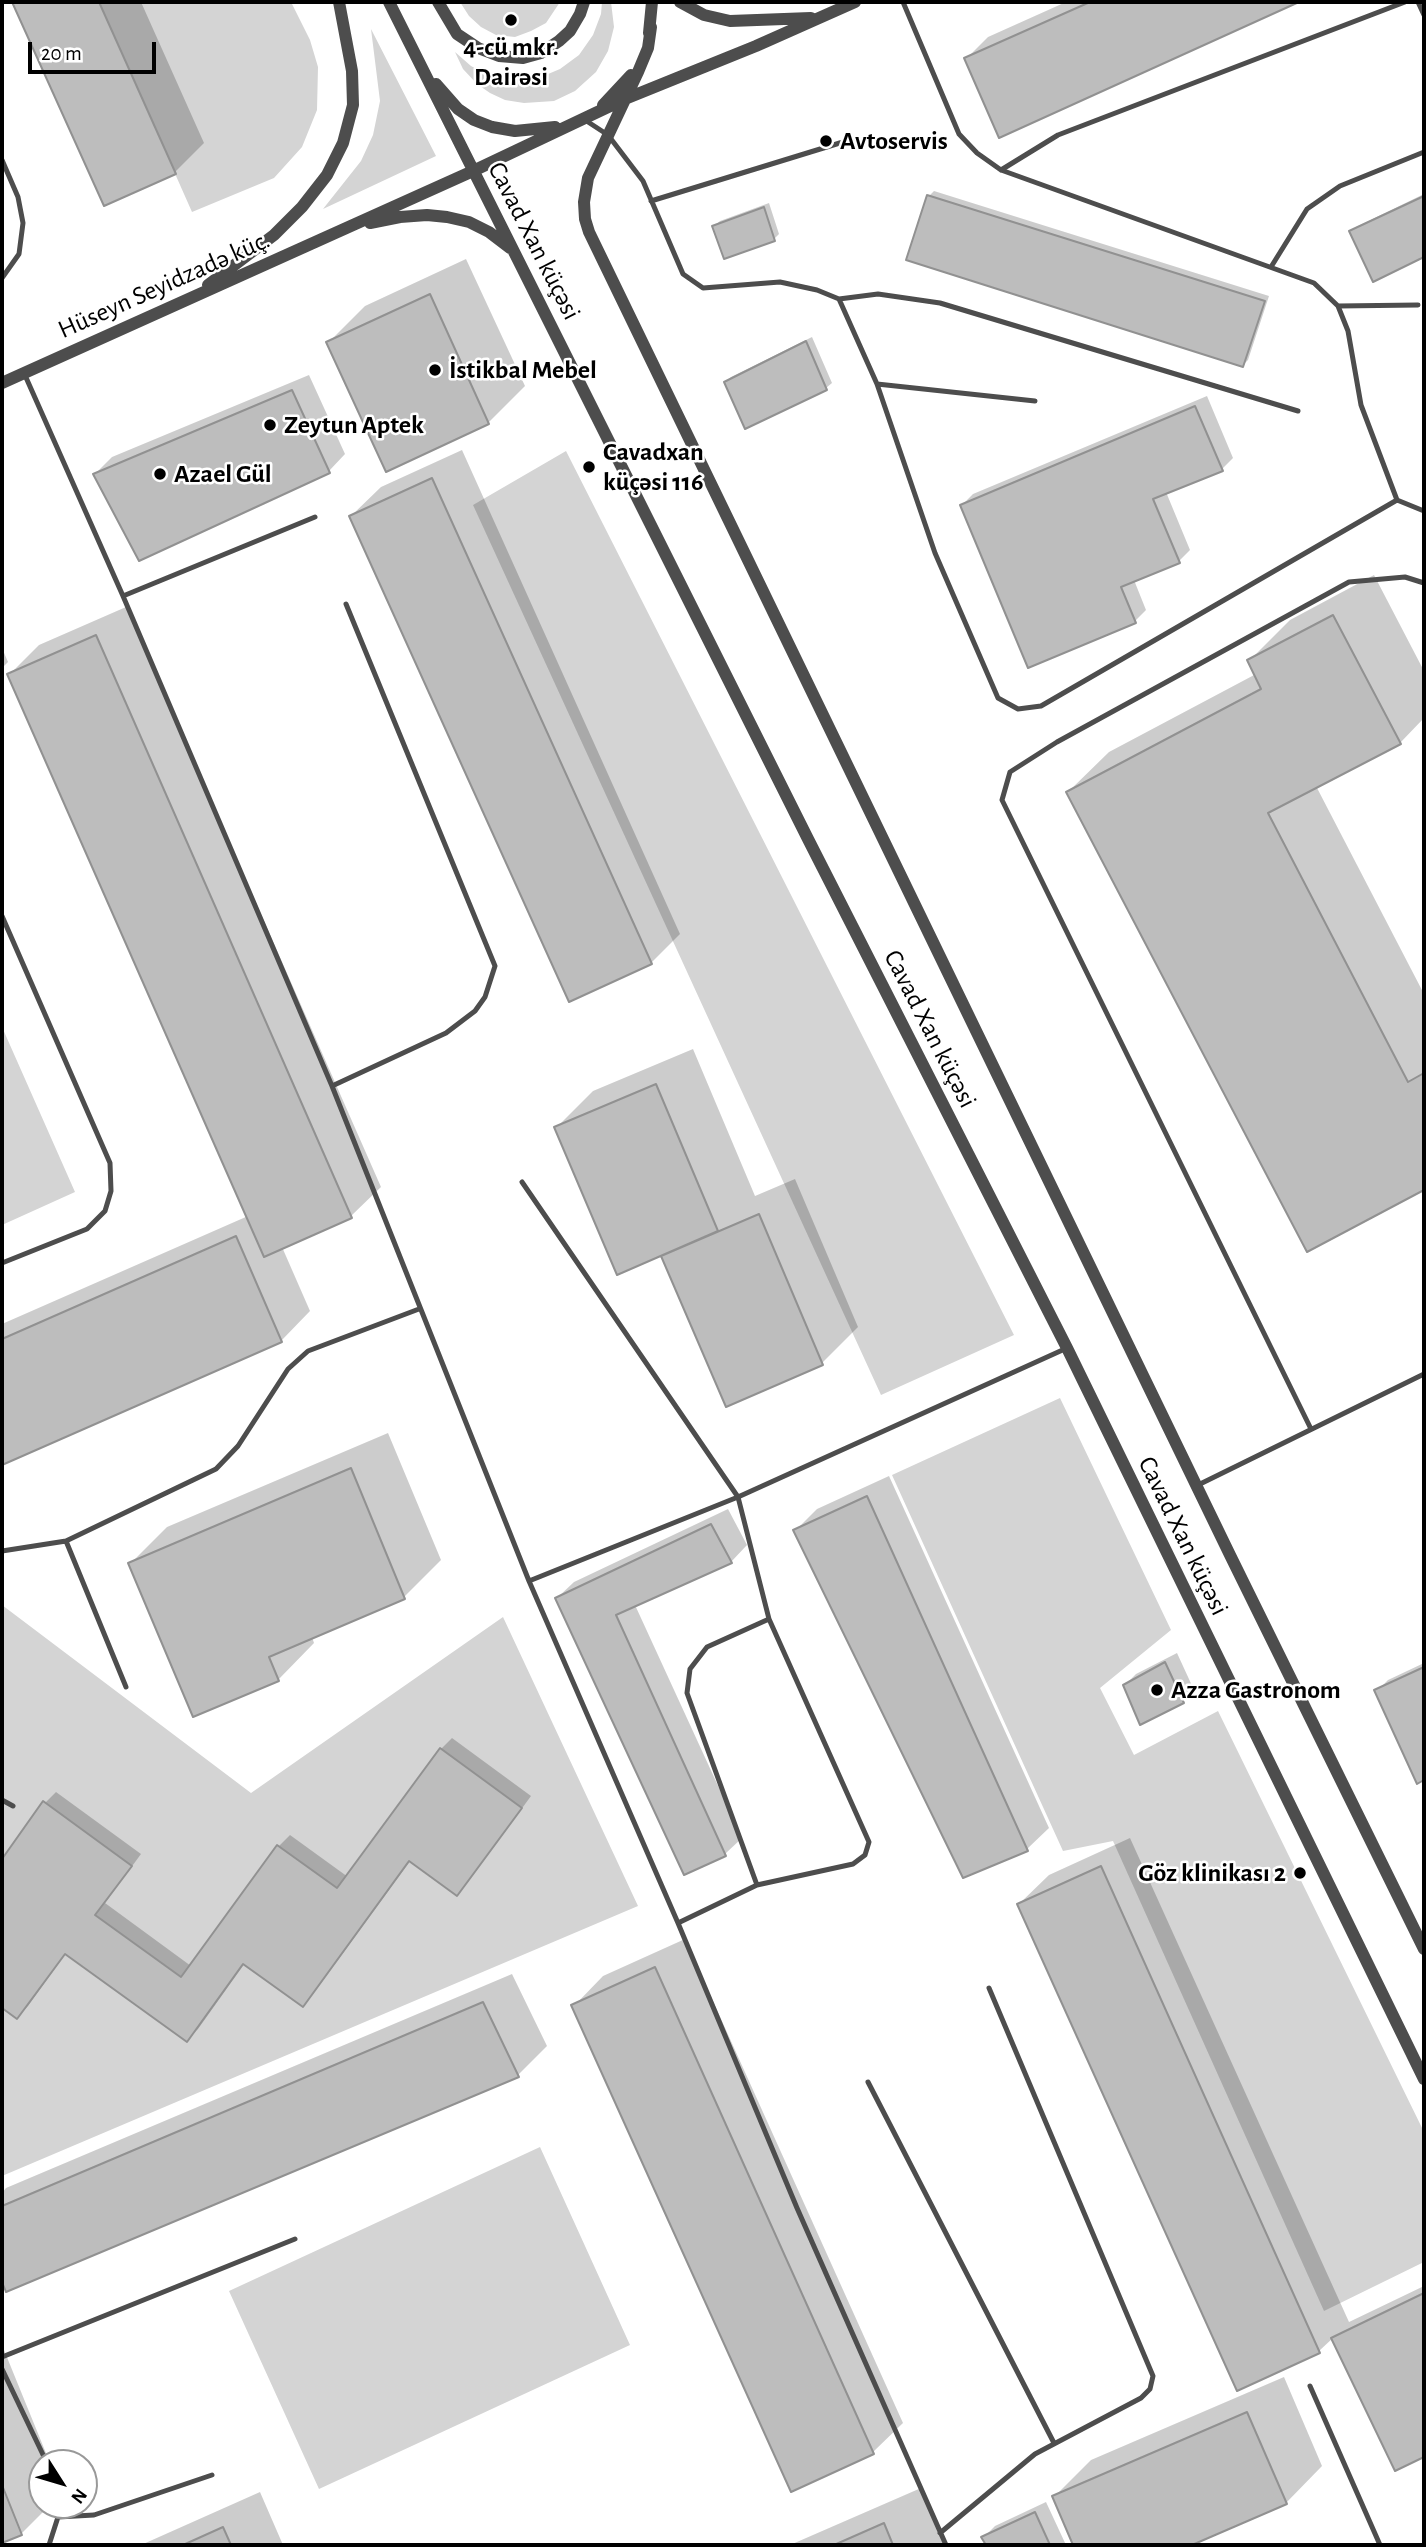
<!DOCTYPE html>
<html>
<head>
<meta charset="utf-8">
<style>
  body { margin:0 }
  #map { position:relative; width:1426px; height:2547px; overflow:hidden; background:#fff; font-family:"Alegreya Sans",sans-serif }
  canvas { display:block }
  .frame { position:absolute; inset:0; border:4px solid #000; pointer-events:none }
  .north { position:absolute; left:28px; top:2449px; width:70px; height:70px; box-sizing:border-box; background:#fff; border:2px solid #999; border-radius:50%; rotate:127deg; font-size:19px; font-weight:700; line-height:28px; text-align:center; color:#000 }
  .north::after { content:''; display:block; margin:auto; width:24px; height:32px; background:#000; clip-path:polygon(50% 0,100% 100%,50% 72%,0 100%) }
  .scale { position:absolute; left:28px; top:42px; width:128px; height:32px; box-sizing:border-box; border:4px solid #000; border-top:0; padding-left:9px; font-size:21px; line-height:24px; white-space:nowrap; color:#000; -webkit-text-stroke:5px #fff; paint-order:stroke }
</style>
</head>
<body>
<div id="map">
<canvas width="1426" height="2547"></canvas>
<div class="frame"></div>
<div class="north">N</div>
<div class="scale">20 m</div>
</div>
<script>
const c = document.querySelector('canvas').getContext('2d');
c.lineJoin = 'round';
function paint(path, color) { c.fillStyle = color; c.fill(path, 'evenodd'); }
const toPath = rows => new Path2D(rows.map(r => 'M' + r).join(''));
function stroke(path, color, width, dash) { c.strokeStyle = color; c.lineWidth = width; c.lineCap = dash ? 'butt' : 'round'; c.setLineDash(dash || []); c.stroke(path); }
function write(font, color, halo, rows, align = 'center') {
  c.font = font + ' "Alegreya Sans",sans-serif'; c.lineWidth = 5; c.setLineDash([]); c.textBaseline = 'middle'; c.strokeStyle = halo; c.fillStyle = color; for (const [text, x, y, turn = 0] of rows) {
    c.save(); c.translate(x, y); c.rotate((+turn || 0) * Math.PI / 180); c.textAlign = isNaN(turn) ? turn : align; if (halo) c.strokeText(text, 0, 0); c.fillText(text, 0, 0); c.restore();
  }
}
paint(toPath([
  [99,2,291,2,310,40,318,67,317,110,302,147,274,178,192,212],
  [460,2,560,2,546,23,531,31,515,37,496,35,481,27,469,16],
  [602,2,611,2,614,27,608,51,596,72,575,91,554,101,524,103,505,100,490,93,477,84,463,69,455,52,471,66,488,75,507,80,541,77,560,69,579,55,593,35,601,14],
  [371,29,436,156,323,209,361,161,373,135,380,101],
  [566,451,1014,1335,881,1395,473,505],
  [2,1027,75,1192,2,1225],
  [1060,1398,1171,1630,1100,1688,1134,1755,1218,1711,1424,2132,1424,2262,1324,2311,1113,1841,1063,1851,892,1475],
  [2,1605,251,1793,503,1617,638,1906,2,2176],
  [540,2147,630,2345,319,2489,229,2291]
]), '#d4d4d4');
paint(toPath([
  [14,2,141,2,204,143,175,172,105,204],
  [1066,2,1295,2,1000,136,966,59,988,37],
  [934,191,1269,296,1248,360,1243,365,929,196],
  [1424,194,1424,255,1374,280,1351,232,1356,227],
  [769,203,779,234,774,239,714,226,720,221],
  [466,259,525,386,488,423,329,342,365,306],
  [812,337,832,383,826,388,746,426,726,382,731,377],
  [309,375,345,454,329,471,95,474,112,457],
  [1207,396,1233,458,1222,469,1166,492,1190,550,1179,561,1134,580,1146,610,1135,621,962,505,973,494],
  [462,450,680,934,651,963,351,516,381,487],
  [1374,575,1424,671,1424,718,1400,743,1316,786,1424,994,1424,1188,1307,1250,1068,792,1109,752,1256,674,1249,661,1290,620],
  [126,607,381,1187,351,1216,282,1247,310,1311,281,1341,2,1463,2,1324,248,1216,9,675,39,645],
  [2,648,8,662,2,668],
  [693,1049,755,1196,795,1179,858,1327,822,1363,727,1404,662,1253,556,1128,593,1091],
  [388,1433,441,1560,404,1597,312,1637,314,1643,278,1680,130,1564,167,1527],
  [889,1476,1049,1828,1027,1849,964,1876,796,1530,817,1509],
  [728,1509,747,1545,731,1562,635,1605,742,1838,725,1854,557,1598,574,1582],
  [1177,1653,1194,1690,1183,1701,1125,1685,1136,1674],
  [1424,1663,1424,1778,1418,1781,1377,1691,1388,1680],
  [452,1738,531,1796,468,1882,457,1894,411,1860,313,1994,302,2005,245,1963,198,2029,186,2040,66,1953,28,2006,17,2017,2,2006,2,1862,45,1803,56,1792,141,1854,105,1903,191,1966,279,1846,290,1835,348,1877,441,1749],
  [1130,1838,1349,2322,1424,2286,1424,2455,1396,2469,1333,2338,1319,2351,1238,2389,1019,1904,1049,1875],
  [685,1939,903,2423,873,2452,574,2006,603,1976],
  [512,1974,547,2046,518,2075,7,2289,2,2277,2,2193,6,2188],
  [2,2345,50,2463,42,2463,42,2505,50,2505,21,2534,2,2541],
  [1284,2377,1322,2466,1286,2503,1187,2545,1075,2545,1054,2497,1091,2460],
  [921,2488,944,2545,790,2545],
  [260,2492,283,2545,141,2545],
  [1046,2502,1066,2545,988,2545,984,2537,995,2526]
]), '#0003');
const building = toPath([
  [12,2,99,2,176,174,104,206,12,2],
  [1090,2,1299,2,999,138,964,58,1090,2],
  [927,195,1265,301,1243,367,906,260,927,195],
  [1424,196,1424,257,1373,282,1349,231,1424,196],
  [764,207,775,241,724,259,712,226,764,207],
  [430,294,489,424,386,472,326,342,430,294],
  [806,341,827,390,745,429,724,382,806,341],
  [292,390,330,473,139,561,93,474,292,390],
  [1195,406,1223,471,1153,499,1180,563,1121,587,1136,623,1028,668,960,505,1195,406],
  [432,478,652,964,569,1002,349,516,432,478],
  [1333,615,1401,744,1268,813,1408,1082,1424,1073,1424,1190,1307,1252,1066,792,1261,689,1247,660,1333,615],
  [96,635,352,1218,264,1257,7,674,96,635],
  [656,1084,718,1231,617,1275,554,1127,656,1084],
  [759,1214,823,1365,726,1407,661,1256,759,1214],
  [236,1236,282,1342,2,1465,2,1339,236,1236],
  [351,1468,405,1599,269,1657,279,1681,193,1717,128,1563,351,1468],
  [867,1496,1028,1851,963,1878,793,1530,867,1496],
  [711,1524,732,1563,616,1615,726,1856,684,1875,555,1598,711,1524],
  [1165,1662,1184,1703,1140,1725,1123,1685,1165,1662],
  [1424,1667,1424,1780,1417,1784,1374,1690,1424,1667],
  [440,1748,522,1808,457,1896,409,1861,303,2007,243,1964,187,2042,65,1954,17,2019,2,2008,2,1859,43,1801,132,1866,95,1915,181,1977,277,1845,337,1888,440,1748],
  [1101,1866,1320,2353,1237,2391,1017,1904,1101,1866],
  [655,1967,874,2454,791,2492,571,2005,655,1967],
  [483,2002,519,2077,6,2292,2,2282,2,2206,483,2002],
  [1424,2293,1424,2457,1395,2471,1331,2338,1424,2293],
  [1247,2412,1287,2504,1192,2545,1073,2545,1052,2496,1247,2412],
  [2,2485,22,2535,2,2543,2,2485],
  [1035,2512,1050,2545,986,2545,981,2537,1035,2512],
  [884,2523,893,2545,834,2545,884,2523],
  [223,2527,231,2545,183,2545,223,2527]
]);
paint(building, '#bdbdbd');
stroke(building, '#919191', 2);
stroke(toPath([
  [903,2,959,134,977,153,1001,170,1314,283,1338,306,1348,331,1361,405,1397,500,1424,511],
  [1418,2,1424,15],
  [585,120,608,135,643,181,683,274,703,288,780,282,817,290,839,299,877,384,935,553,998,698,1018,709,1041,706,1397,500],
  [2,160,18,197,23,223,19,254,2,278],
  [1001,170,1058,135,1405,2],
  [651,201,856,138],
  [1271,267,1307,209,1340,186,1424,152],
  [839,299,878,294,940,303,1298,411],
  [1338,306,1418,305],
  [24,373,123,596,332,1086,529,1581,678,1923,797,2208,946,2545],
  [877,384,1035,401],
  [123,596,315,517],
  [2,916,110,1163,111,1191,105,1211,87,1229,2,1263],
  [332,1086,446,1033,475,1011,485,997,495,966,346,604],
  [522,1182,738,1497,529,1581],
  [1311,1429,1002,800,1010,772,1057,742,1349,582,1405,577,1424,583],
  [1198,1485,1424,1374],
  [66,1541,126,1687],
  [2,1551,66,1541,216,1469,238,1446,288,1369,308,1351,419,1309],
  [2,1800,13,1806],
  [757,1885,687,1693,690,1669,707,1647,769,1619],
  [678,1923,757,1885,853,1864,865,1855,869,1842,769,1619,738,1497,1067,1348],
  [868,2082,1054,2443],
  [2,2357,295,2239],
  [2,2369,47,2463],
  [1310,2386,1380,2545],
  [57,2505,58,2517],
  [940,2533,1035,2454,1141,2398,1150,2389,1153,2376,989,1988],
  [49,2545,58,2517,94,2515,212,2475]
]), '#4d4d4d', 5);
stroke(toPath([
  [389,2,808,839,1067,1348,1424,2079],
  [438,2,457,34,478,48,499,56,523,58,541,53,559,41,570,31,580,14,584,2],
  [680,2,704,15,730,21,811,18],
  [651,27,648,48,638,72,588,178,584,202,585,219,589,232,1230,1555,1424,1949],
  [649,33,652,2],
  [436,84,458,109,474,120,492,127,515,131,555,127],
  [603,105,631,75],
  [370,223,400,217,427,215,447,217,469,222,489,232,510,248],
  [208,285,274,235,302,207,327,175,343,143,353,105,352,71,339,2],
  [2,383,473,171,625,99,756,46,855,2]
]), '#4d4d4d', 12);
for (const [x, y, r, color] of [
  [511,20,7,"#000"],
  [826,141,7,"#000"],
  [435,370,7,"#000"],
  [270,425,7,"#000"],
  [589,467,7,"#000"],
  [160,474,7,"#000"],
  [1157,1690,7,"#000"],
  [1300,1873,7,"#000"]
]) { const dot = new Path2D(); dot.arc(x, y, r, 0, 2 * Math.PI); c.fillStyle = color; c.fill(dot); stroke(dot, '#fff', 2.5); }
write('bold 26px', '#000', '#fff', [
  ["4-cü mkr.",511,47,"center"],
  ["Dairəsi",511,77,"center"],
  ["Avtoservis",840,141],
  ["İstikbal Mebel",449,370],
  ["Zeytun Aptek",284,425],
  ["Cavadxan",603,452],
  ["küçəsi 116",603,482],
  ["Azael Gül",174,474],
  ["Azza Gastronom",1171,1690],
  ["Göz klinikası 2",1286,1873,"right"]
], 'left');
write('26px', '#000', '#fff', [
  ["Cavad Xan küçəsi",534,241,63],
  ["Hüseyn Seyidzadə küç.",164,285,-24],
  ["Cavad Xan küçəsi",930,1029,63],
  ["Cavad Xan küçəsi",1183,1536,64]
]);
</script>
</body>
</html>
